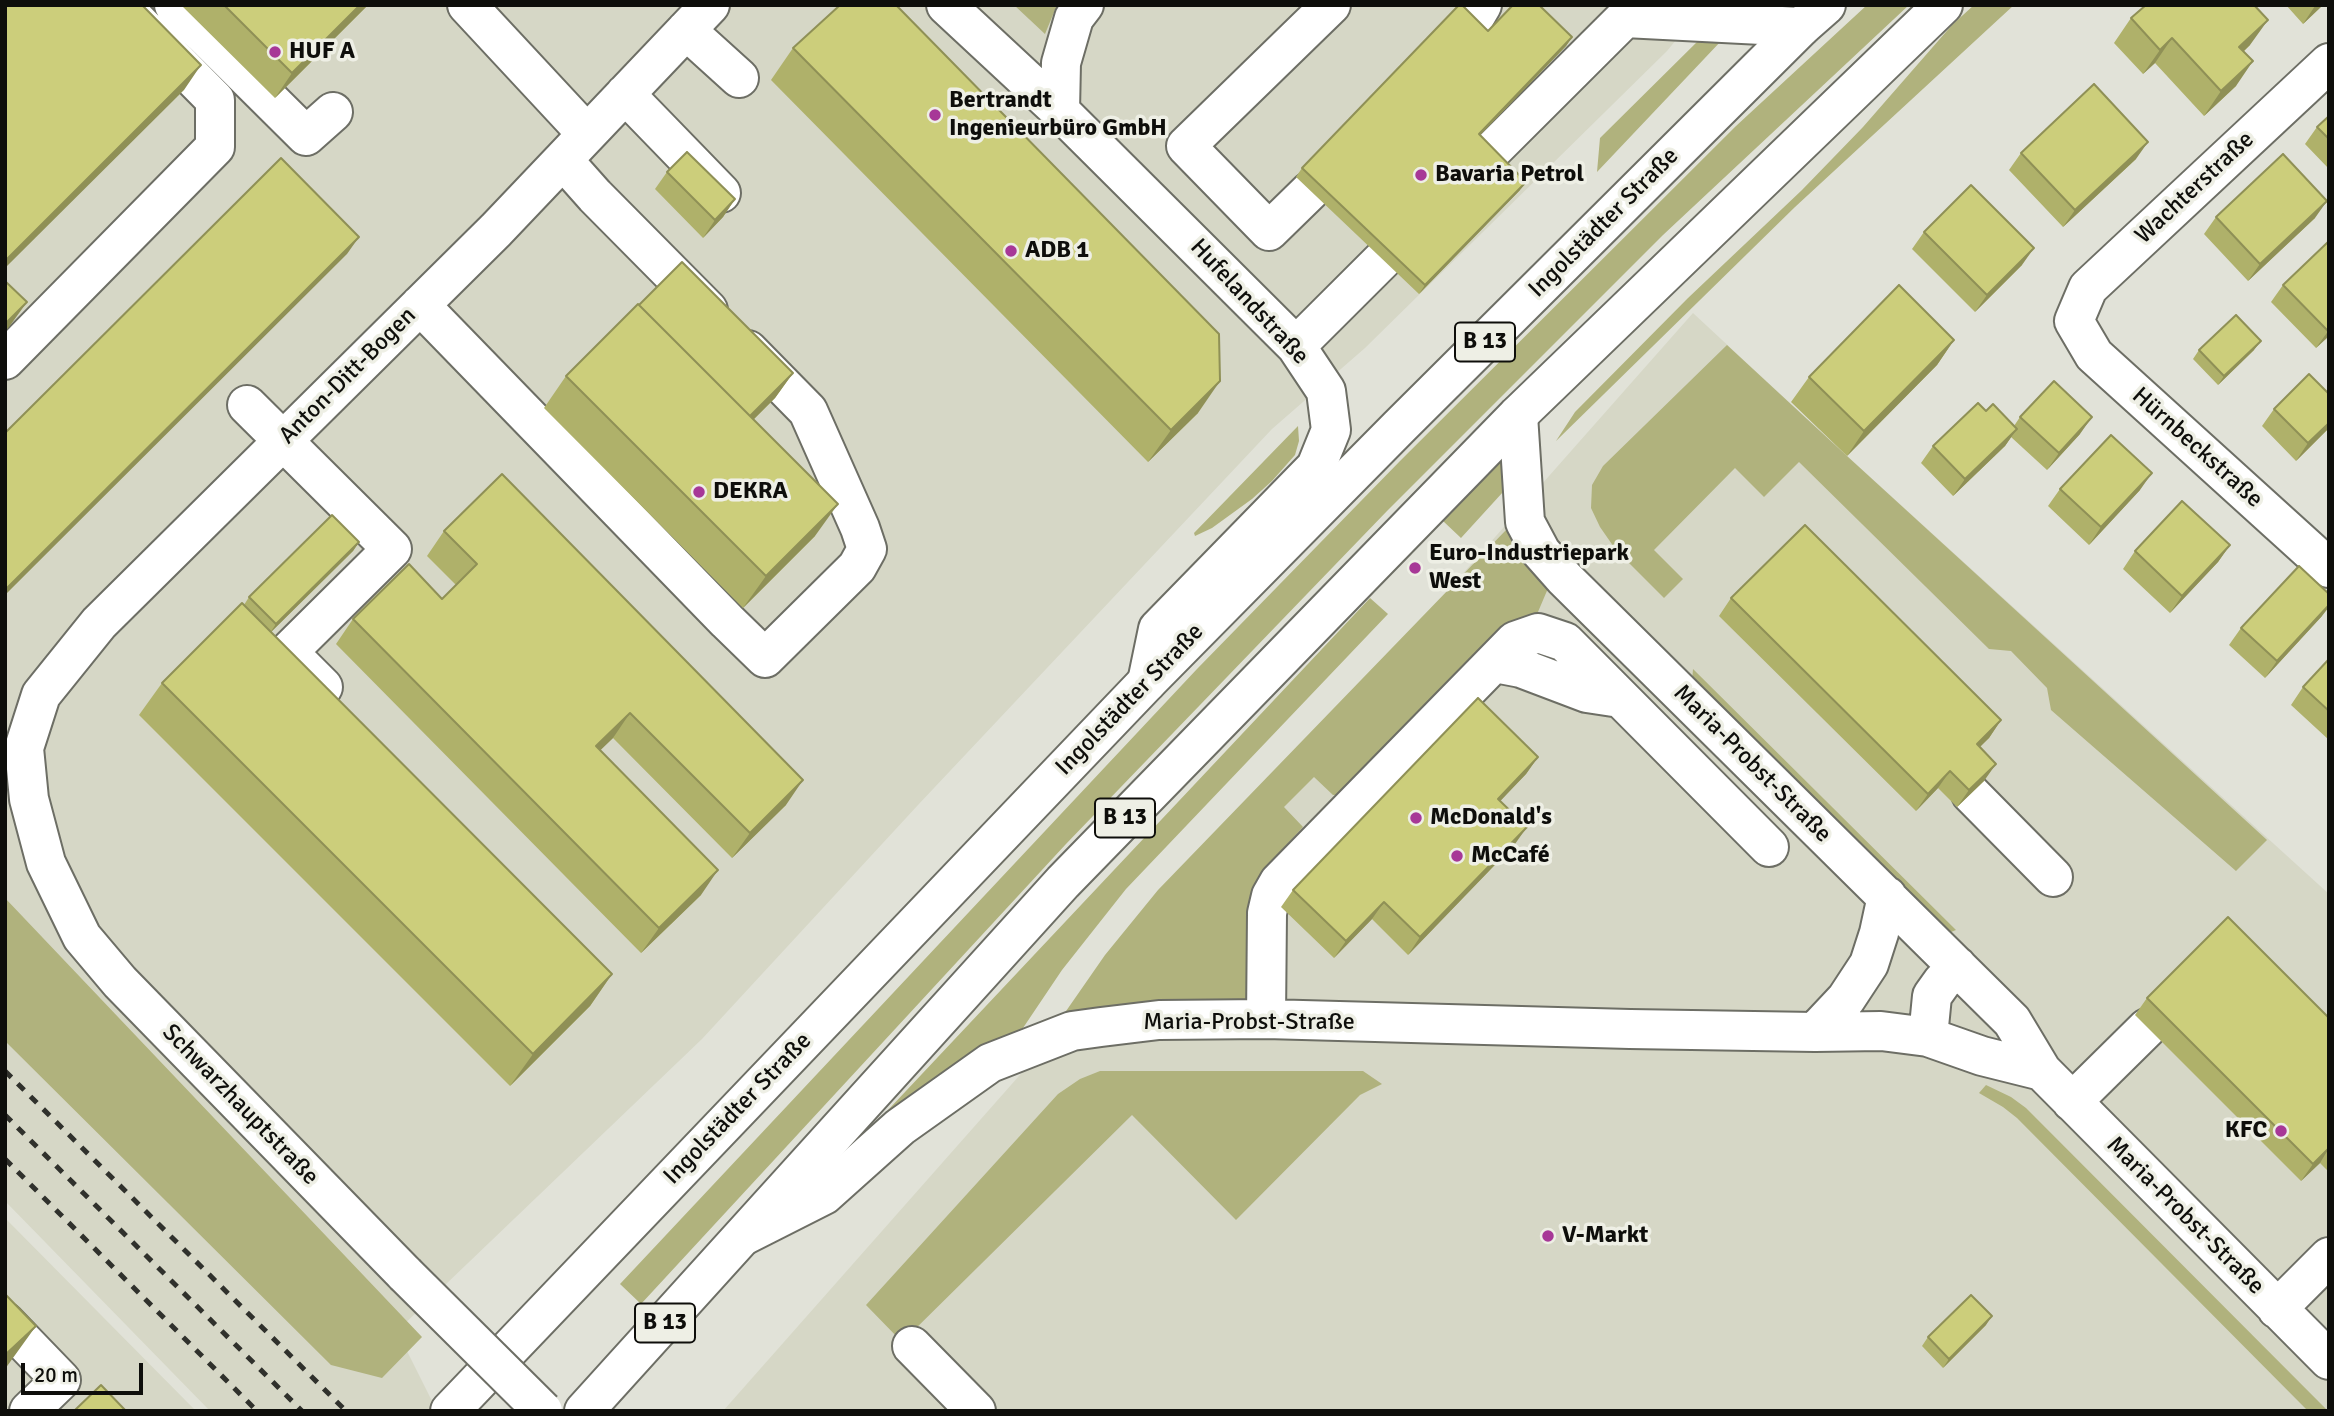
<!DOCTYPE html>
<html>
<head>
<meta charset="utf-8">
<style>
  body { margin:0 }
  #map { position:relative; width:2334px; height:1416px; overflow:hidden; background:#e1e2d8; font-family:Signika,sans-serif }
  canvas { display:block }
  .frame { position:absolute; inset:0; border:7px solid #0e0e0b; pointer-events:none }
  .scale { position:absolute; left:21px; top:1363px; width:122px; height:32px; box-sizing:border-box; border:4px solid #0e0e0b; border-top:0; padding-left:9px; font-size:21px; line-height:24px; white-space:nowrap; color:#0e0e0b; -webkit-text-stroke:5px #eeefe5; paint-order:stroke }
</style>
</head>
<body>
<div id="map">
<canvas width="2334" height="1416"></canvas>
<div class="frame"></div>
<div class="scale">20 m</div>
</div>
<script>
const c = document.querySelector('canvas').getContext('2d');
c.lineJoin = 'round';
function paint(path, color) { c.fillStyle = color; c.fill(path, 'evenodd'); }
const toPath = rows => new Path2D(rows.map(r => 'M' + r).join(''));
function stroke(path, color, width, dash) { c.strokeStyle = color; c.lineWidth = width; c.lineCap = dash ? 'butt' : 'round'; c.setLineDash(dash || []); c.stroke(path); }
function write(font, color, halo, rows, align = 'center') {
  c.font = font + ' Signika,sans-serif'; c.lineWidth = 7; c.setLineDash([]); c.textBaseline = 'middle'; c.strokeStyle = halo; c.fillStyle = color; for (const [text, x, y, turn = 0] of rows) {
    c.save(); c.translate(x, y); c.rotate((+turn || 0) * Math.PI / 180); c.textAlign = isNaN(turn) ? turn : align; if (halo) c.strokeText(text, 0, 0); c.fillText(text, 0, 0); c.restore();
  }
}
paint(toPath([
  [5,5,1705,5,1667,51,1365,348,1272,429,918,805,702,1039,397,1331,437,1411,210,1411,5,1201],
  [1693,313,1847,456,2329,894,2329,1411,723,1411],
  [5,1218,196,1411,5,1411]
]), '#d6d7c6');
paint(toPath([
  [1014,5,1057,5,1045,34],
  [1867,5,1909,5,1663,235,1387,511,1066,844,641,1304,620,1284,1197,669,1400,461,1736,126],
  [1974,5,2014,5,1795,207,1556,441,1575,412,1688,298,1802,190,1863,127,1952,25],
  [1702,37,1722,40,1597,172,1600,138],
  [1727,345,1847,456,2267,840,2236,871,2051,710,2047,688,2011,651,1989,649,1799,462,1764,497,1735,468,1654,550,1683,579,1664,598,1616,550,1600,527,1591,508,1592,485,1603,466],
  [1298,426,1299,441,1295,455,1272,481,1252,499,1212,528,1195,536,1194,533],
  [1503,458,1503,492,1461,538,1443,521],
  [1507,529,1529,565,1549,586,1535,619,1352,795,1333,795,1314,777,1284,807,1303,827,1267,866,1258,895,1256,999,1158,1001,1064,1014,1105,955,1158,890],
  [1370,598,1388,614,1126,889,1062,970,1023,1028,977,1051,873,1126],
  [1693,669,1956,930,1946,934,1692,682],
  [5,898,422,1337,382,1378,331,1365,5,1041],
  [1100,1071,1363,1071,1382,1084,1360,1095,1236,1220,1132,1115,902,1342,866,1305,1058,1094,1080,1079],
  [1986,1085,2011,1097,2026,1108,2328,1411,2308,1411,2017,1118,2003,1107,1979,1093]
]), '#b0b27d');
const minor = toPath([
  [174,5,306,136,333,112],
  [467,5,587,134],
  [946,5,1060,111,1296,346,1326,391,1331,430,1316,467,1158,629,1147,682],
  [1625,18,1801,27],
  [1469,27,1482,5],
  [686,30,739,78],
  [2329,63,2088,288,2074,321,2094,355,2329,568],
  [625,94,721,193],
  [1060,111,1061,63,1074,18,1084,5],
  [563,160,595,196,708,310],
  [1310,191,1269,231,1186,146,1331,5],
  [420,305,727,621,765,658,857,567,867,549,860,528,808,411,748,350],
  [1296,346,1638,5],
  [5,360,215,147,215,100,121,5],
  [247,405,392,549,288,652,323,687],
  [1518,415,1525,522,1541,552,1564,578,2012,1021,2042,1071,2329,1360],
  [1495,663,1521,668,1587,693,1620,698],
  [1971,794,2053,877],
  [1266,1019,1267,913,1271,896,1279,882,1515,641,1538,633,1565,642,1769,847],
  [1815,1032,1846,999,1869,964,1879,933,1887,896],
  [1928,1037,1932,996,1942,982,1957,966],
  [2072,1102,2147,1028],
  [745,1235,824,1195,900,1127,990,1063,1072,1031,1101,1027,1159,1020,1266,1019,1630,1029,1815,1032,1881,1031,1928,1037,1982,1056,2042,1071],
  [405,1274,120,982,82,937,46,863,29,799,24,748,41,695,99,623,496,230,710,5],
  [2277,1309,2329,1257],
  [5,1322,61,1380,29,1411],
  [912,1346,976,1411]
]);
const major = toPath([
  [450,1411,1147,682,1399,427,1801,27,1826,5],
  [584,1411,1063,882,1518,415,1943,5]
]);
stroke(minor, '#6d6e65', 42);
stroke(major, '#6d6e65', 42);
stroke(minor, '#fff', 38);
stroke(major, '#fff', 38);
stroke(toPath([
  [5,1071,346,1411],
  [5,1115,302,1411],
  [5,1159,257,1411]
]), '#30312c', 5, [9, 9]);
const minorBridge = toPath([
  [405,1274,543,1411]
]);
stroke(minorBridge, '#6d6e65', 42, []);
stroke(minorBridge, '#fff', 38);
paint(toPath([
  [181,5,368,5,275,98],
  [2286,5,2323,5,2303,24],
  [2131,18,2250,45,2244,51,2236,86,2204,116,2155,63,2143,74,2114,43],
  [1488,31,1572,37,1566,46,1480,135,1520,190,1419,294,1296,177,1302,168],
  [793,48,1198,413,1148,462,771,80],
  [2329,116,2329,169,2305,144,2317,127],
  [2021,153,2136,159,2063,227,2009,170],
  [667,172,735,199,723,217,703,238,655,189],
  [2216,217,2315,218,2248,281,2204,234],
  [1924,232,2022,265,1975,312,1912,249],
  [2329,241,2329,336,2316,348,2271,302,2283,285],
  [1954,340,1937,365,1847,456,1791,402,1809,377],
  [2199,350,2254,350,2218,385,2193,359],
  [793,373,775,398,753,420,815,536,743,608,544,408,566,376],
  [2274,409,2329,428,2296,461,2262,426],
  [1986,411,2014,426,2020,417,2080,434,2047,470,2011,437,2005,446,1953,496,1921,463,1933,446],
  [2060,489,2140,490,2089,545,2048,506],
  [444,531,786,805,732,858,613,738,600,750,701,895,641,953,336,644,353,619,442,599,456,585,427,556],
  [359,542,353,551,271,632,612,974,590,1006,510,1086,139,715,162,683,244,605,249,597],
  [2230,545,2218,562,2170,613,2123,569,2135,551],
  [1731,598,2001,720,1989,738,1979,747,1984,781,1957,807,1938,788,1916,811,1719,616],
  [2322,616,2265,678,2229,645,2241,628],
  [2329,659,2329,740,2291,705,2303,687],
  [1538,757,1526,774,1500,801,1515,844,1408,955,1372,919,1334,958,1281,907,1293,890],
  [2147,998,2329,1018,2329,1172,2320,1163,2301,1181,2135,1015],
  [1986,1325,1943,1368,1922,1346,1928,1337]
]), '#afb16a');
paint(toPath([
  [360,5,368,5,275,98,292,73],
  [2316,5,2323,5,2303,24,2315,6],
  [2268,20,2250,45,2222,72,2239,47],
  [1572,37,1566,46,1472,143,1479,134],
  [2172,38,2155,63,2143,74,2160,50],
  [2253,61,2236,86,2204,116,2221,91],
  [201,65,184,90,5,268,5,261],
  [2148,142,2136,159,2063,227,2075,210],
  [1526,182,1520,190,1419,294,1425,285],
  [735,199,723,217,703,238,715,220],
  [2327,201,2315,218,2248,281,2260,264],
  [359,237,347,254,5,595,5,590],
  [2034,248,2022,265,1975,312,1987,295],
  [27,302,9,327,5,331,5,324],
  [2329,330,2329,336,2316,348],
  [1954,340,1937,365,1847,456,1864,431],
  [2261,341,2254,350,2218,385,2224,376],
  [793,373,775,398,726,447,744,422],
  [1220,381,1198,413,1148,462,1171,430],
  [2092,417,2080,434,2047,470,2059,453],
  [2329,423,2329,428,2296,461,2308,443],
  [2017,429,2005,446,1953,496,1965,479],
  [2152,473,2140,490,2089,545,2101,527],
  [838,504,815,536,743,608,766,576],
  [359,542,353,551,270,633,276,624],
  [2230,545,2218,562,2170,613,2182,596],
  [2329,605,2329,607,2322,616,2265,678,2277,661],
  [630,713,613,738,579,771,596,746],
  [2001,720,1989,738,1965,762,1977,744],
  [1538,757,1526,774,1486,816,1498,799],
  [1996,764,1984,781,1957,807,1969,790],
  [1950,771,1938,788,1916,811,1928,794],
  [803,780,786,805,732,858,750,833],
  [1527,827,1515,844,1408,955,1420,937],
  [718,870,701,895,641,953,659,928],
  [1384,902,1372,919,1334,958,1346,941],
  [612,974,590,1006,510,1086,533,1054],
  [2329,1148,2320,1163,2301,1181,2313,1164],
  [1992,1316,1986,1325,1943,1368,1949,1359],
  [36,1326,5,1369,5,1355]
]), '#8f9056');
const building = toPath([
  [5,5,142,5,201,65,5,261,5,5],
  [224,5,360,5,292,73,224,5],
  [896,5,1219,334,1220,381,1171,430,793,48,839,6,896,5],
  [1459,5,1462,5,1488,31,1513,5,1539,5,1572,37,1479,134,1526,182,1425,285,1302,168,1459,5],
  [2146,5,2254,5,2268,20,2239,47,2253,61,2221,91,2172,38,2160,50,2131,18,2146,5],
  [2094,84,2148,142,2075,210,2021,153,2094,84],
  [2329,116,2329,139,2317,127,2329,116],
  [687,152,735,199,715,220,667,172,687,152],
  [2283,154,2327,201,2260,264,2216,217,2283,154],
  [281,158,359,237,6,589,5,433,281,158],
  [1971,185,2034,248,1987,295,1924,232,1971,185],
  [2329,241,2329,330,2328,331,2283,285,2329,241],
  [682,262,793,373,750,416,639,305,682,262],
  [5,281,27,302,5,324,5,281],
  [1899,285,1954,340,1864,431,1809,377,1899,285],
  [638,304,838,504,766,576,566,376,638,304],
  [2236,315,2261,341,2224,376,2199,350,2236,315],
  [2309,374,2329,394,2329,423,2308,443,2274,409,2309,374],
  [2054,381,2092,417,2059,453,2020,417,2054,381],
  [1978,403,1986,411,1993,404,2017,429,1965,479,1933,446,1978,403],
  [2111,435,2152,473,2101,527,2060,489,2111,435],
  [502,474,803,780,750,833,630,713,596,746,718,870,659,928,353,619,409,564,442,599,477,564,444,531,502,474],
  [2182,501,2230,545,2182,596,2135,551,2182,501],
  [332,515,359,542,276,624,249,597,332,515],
  [1805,525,2001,720,1977,744,1996,764,1969,790,1950,771,1928,794,1731,598,1805,525],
  [2299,566,2329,594,2329,605,2277,661,2241,628,2299,566],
  [242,603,612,974,533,1054,162,683,242,603],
  [2329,659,2329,711,2303,687,2329,659],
  [1478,698,1538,757,1498,799,1527,827,1420,937,1384,902,1346,941,1293,890,1478,698],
  [2228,917,2329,1018,2329,1148,2313,1164,2147,998,2228,917],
  [5,1294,36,1326,5,1355,5,1294],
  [1971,1295,1992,1316,1949,1359,1928,1337,1971,1295],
  [101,1385,126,1411,74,1411,101,1385]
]);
paint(building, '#ccce7b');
stroke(building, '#8f9056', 2);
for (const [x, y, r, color] of [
  [275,52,7,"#a73897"],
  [935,115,7,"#a73897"],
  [1421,175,7,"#a73897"],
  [1011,251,7,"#a73897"],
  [699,492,7,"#a73897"],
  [1415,568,7,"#a73897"],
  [1416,818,7,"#a73897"],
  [1457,856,7,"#a73897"],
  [2281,1131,7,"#a73897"],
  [1548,1236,7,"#a73897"]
]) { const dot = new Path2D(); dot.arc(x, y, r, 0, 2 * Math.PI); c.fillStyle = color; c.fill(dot); stroke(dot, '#eeefe5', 2.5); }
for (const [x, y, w] of [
  [1485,342,60],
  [1125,818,60],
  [665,1323,60]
]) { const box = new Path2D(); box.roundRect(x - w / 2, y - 19.5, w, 39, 5); c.fillStyle = '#eeefe5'; c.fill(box); stroke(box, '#0e0e0b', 2); }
write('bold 23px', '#0e0e0b', null, [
  ["B 13",1485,342],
  ["B 13",1125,818],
  ["B 13",665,1323]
]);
write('bold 24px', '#0e0e0b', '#eeefe5', [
  ["HUF A",289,52],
  ["Bertrandt",949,101],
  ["Ingenieurbüro GmbH",949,129],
  ["Bavaria Petrol",1435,175],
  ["ADB 1",1025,251],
  ["DEKRA",713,492],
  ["Euro-Industriepark",1429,554],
  ["West",1429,582],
  ["McDonald's",1430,818],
  ["McCafé",1471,856],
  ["KFC",2267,1131,"right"],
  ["V-Markt",1562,1236]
], 'left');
write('24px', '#0e0e0b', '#eeefe5', [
  ["Wachterstraße",2195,188,-43],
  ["Ingolstädter Straße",1604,223,-45],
  ["Hufelandstraße",1249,302,47],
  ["Anton-Ditt-Bogen",348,376,-45],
  ["Hürnbeckstraße",2197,448,42],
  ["Ingolstädter Straße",1130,700,-46],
  ["Maria-Probst-Straße",1752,764,45],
  ["Maria-Probst-Straße",1249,1023],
  ["Schwarzhauptstraße",240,1105,46],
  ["Ingolstädter Straße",738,1109,-46],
  ["Maria-Probst-Straße",2185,1216,45]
]);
</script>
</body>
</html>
